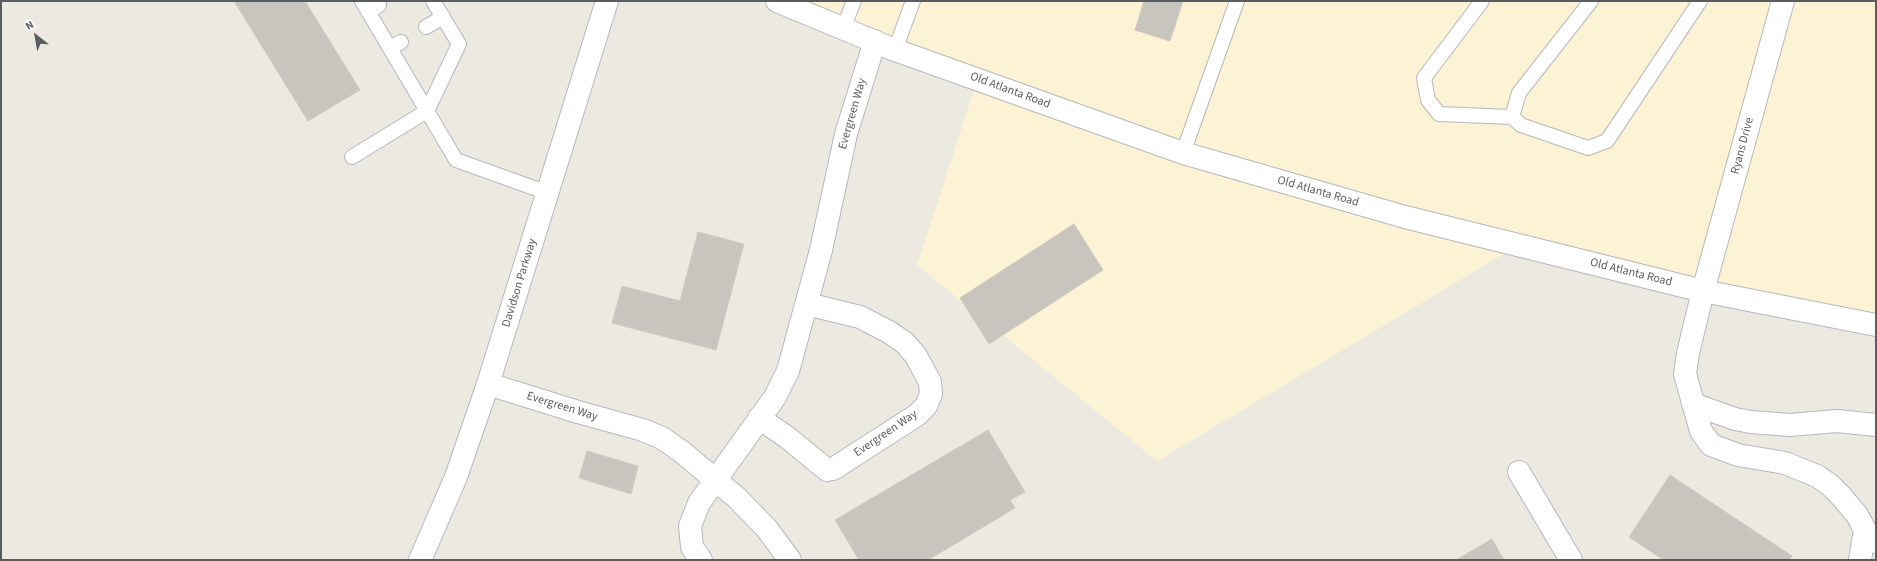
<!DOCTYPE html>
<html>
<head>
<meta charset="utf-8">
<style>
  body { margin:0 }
  #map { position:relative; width:1877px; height:561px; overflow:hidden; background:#ece9e0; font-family:"Source Sans 3",sans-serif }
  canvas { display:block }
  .frame { position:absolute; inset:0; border:2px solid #595d61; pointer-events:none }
  .north { position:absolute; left:16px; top:16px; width:40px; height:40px; -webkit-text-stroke:3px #fff; paint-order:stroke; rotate:329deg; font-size:11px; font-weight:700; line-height:16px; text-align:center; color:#595d61 }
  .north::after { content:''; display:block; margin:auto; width:14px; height:18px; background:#595d61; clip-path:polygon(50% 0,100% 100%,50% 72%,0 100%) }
</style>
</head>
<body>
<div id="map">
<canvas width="1877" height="561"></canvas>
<div class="frame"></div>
<div class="north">N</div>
</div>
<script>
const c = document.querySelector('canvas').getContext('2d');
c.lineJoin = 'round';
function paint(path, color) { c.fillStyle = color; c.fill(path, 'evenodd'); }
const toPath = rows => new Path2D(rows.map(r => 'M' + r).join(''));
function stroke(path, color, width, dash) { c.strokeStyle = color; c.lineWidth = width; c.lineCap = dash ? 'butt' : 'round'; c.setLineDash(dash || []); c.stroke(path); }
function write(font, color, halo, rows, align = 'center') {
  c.font = font + ' "Source Sans 3",sans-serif'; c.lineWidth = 3.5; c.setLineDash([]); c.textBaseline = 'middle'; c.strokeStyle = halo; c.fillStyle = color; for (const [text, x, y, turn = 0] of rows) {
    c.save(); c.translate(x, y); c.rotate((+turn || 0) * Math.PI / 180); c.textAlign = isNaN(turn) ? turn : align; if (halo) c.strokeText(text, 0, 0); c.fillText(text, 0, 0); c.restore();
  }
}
paint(toPath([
  [770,1,1876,1,1876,316,1517,246,1157,461,917,265,975,87]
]), '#fcf2d4');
const building = toPath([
  [234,1,305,1,360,90,308,121,234,1],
  [1144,1,1183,1,1170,41,1135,30,1144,1],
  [1074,224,1103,270,989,344,960,298,1074,224],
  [698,232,744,244,716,350,612,323,622,286,680,301,698,232],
  [988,430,1025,492,1010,500,1015,508,928,560,859,560,835,520,988,430],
  [587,451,638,466,631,494,579,478,587,451],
  [1670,475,1792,556,1789,560,1664,560,1629,537,1670,475],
  [1492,539,1504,560,1456,560,1492,539]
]);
paint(building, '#c8c5bf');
stroke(building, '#d0cabf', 1);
const service = toPath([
  [362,1,456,160,548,193],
  [1482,1,1424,78,1428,100,1439,114,1512,117],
  [1591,1,1519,93,1512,117,1521,125,1588,148,1607,141,1700,1],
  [369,12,379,5],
  [426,27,443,17],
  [843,28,854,1],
  [390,48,401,42],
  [895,50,913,1],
  [1183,153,1237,1],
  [352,157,427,111,459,44,433,1]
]);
const minor = toPath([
  [777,1,895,50,1183,153,1405,217,1703,291,1876,325],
  [1783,1,1703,291,1688,353,1685,374,1701,431,1711,445,1738,455,1785,463,1817,476,1830,485,1841,496,1857,515,1865,530,1876,542],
  [488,384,578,412,643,430,662,438,682,452,737,498,767,529,790,560],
  [1693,404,1735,419,1751,422,1790,425,1837,421,1876,425],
  [759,418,788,438,827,470,833,469,917,415,926,406,931,394,930,382,916,356,905,343,889,332,860,317,807,304],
  [1519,472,1571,560],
  [420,560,456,477,488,384,607,1],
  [701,560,692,547,690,526,699,503,775,397,788,371,821,250,846,134,875,41],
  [1860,560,1865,530]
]);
stroke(service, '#b6b8bd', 16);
stroke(minor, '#b6b8bd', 24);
stroke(service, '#fff', 14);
stroke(minor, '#fff', 22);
write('12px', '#595d61', '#fff', [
  ["Old Atlanta Road",1010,91,20],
  ["Evergreen Way",853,114,-74],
  ["Ryans Drive",1743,146,-75],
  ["Old Atlanta Road",1318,192,16],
  ["Old Atlanta Road",1631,273,14],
  ["Davidson Parkway",520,283,-73],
  ["Evergreen Way",562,407,17],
  ["Evergreen Way",886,434,-34]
]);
</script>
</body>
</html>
